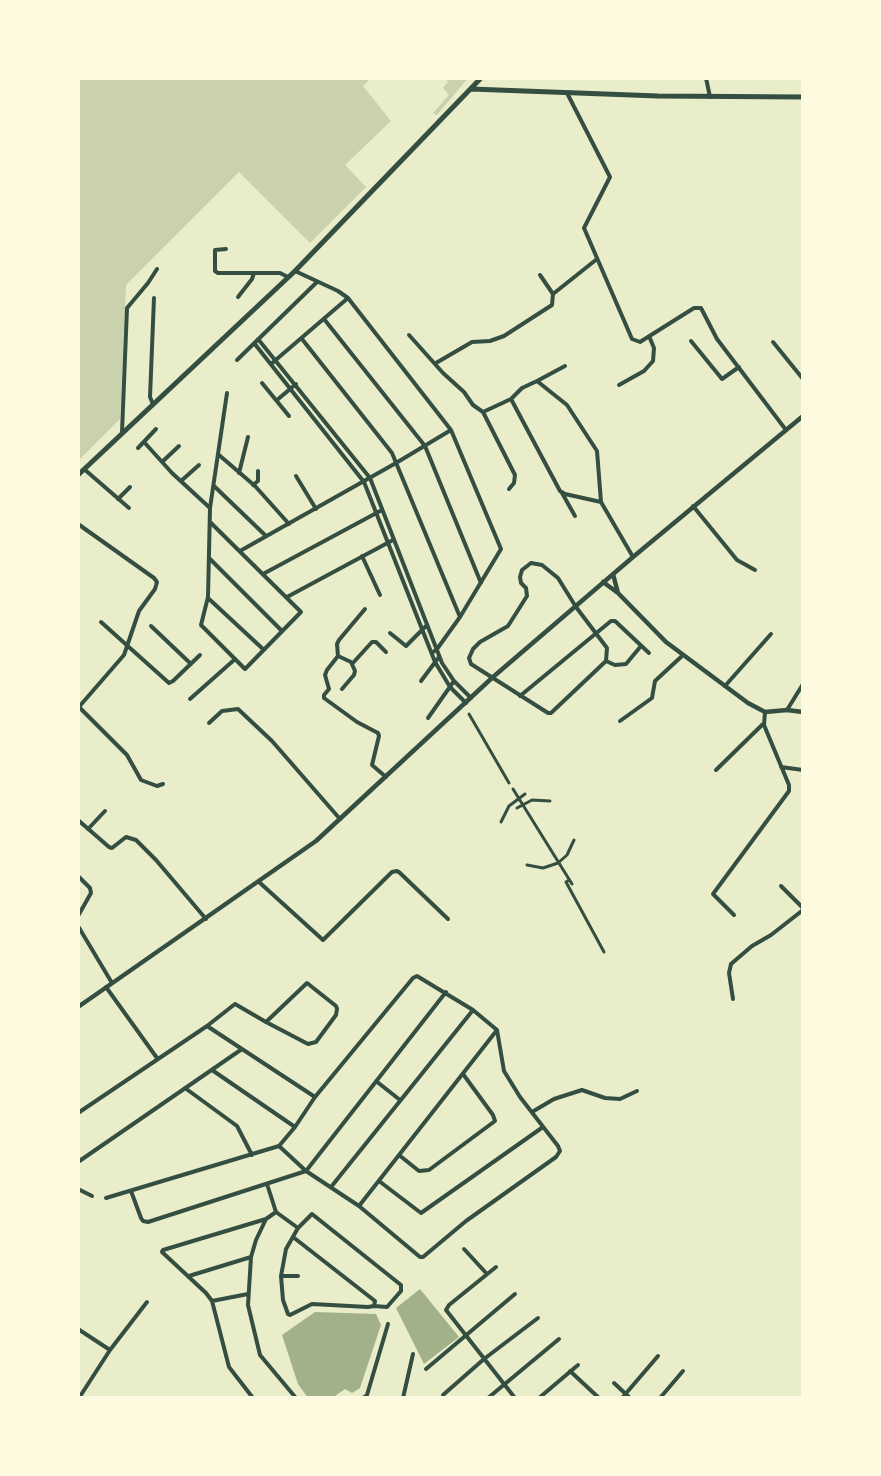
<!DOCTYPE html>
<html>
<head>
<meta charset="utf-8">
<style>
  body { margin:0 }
  #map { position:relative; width:881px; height:1476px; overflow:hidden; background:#e9edc9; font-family:"Source Sans 3",sans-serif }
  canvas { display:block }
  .frame { position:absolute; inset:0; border:80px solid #fefae0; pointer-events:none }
</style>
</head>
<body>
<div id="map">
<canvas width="881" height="1476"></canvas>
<div class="frame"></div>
</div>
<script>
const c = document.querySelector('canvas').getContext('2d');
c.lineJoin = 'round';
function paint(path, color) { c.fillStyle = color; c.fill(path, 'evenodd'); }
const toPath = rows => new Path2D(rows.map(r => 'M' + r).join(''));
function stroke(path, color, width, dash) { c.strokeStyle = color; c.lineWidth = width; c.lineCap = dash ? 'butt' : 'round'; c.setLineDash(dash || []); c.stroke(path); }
paint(toPath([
  [78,78,371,78,363,86,391,121,345,165,366,187,310,243,239,172,126,285,120,419,78,461],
  [445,78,468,78,437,115,433,113,449,95,443,88,448,82]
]), '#cad2ad');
paint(toPath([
  [420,1289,459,1337,424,1364,396,1308],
  [315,1312,376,1314,381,1325,360,1388,352,1393,345,1389,332,1398,308,1398,298,1384,282,1335]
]), '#a3b18a');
stroke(toPath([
  [469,714,509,783],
  [513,789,572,884],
  [517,808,532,800,550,801],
  [501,822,509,806,525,794],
  [527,865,543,868,558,863,567,855,574,840],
  [569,880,566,882,604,952]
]), '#344e41', 3);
stroke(toPath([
  [706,78,710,97],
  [567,93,610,177,584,228,632,339,640,342,694,308,701,308,717,339,786,430],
  [226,249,215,250,215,271,218,273,280,273,288,277],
  [295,271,338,291,348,298,451,430,501,549,460,617,437,649,432,653],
  [540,275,553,294],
  [238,297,252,279,254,273],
  [324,319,425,446,481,583],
  [409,335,443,373,464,392,473,405,483,412,511,399,522,388,537,381,567,405,597,451,601,502,633,557],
  [258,339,370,478,442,663,454,681,471,698],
  [302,339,392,453,460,617],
  [691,341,722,379,739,367],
  [773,342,803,379],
  [254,343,364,482,435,662,450,687,466,703],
  [237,360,317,282],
  [436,363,472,342,490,341,504,336,552,305,553,294,597,259],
  [271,364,348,298],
  [537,381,565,366],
  [262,383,289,416],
  [619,385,644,371,653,361,654,348,649,336],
  [511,399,560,491,565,494,601,502],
  [277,400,296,384],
  [153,404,150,397,154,298],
  [483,412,515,475,514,483,509,489],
  [122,432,127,308,148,283,157,269],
  [144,442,172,473,210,508],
  [138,448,156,429],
  [219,455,255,486,289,524],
  [162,462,179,446],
  [84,469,129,508],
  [239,473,248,437],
  [296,476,316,509],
  [181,481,199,465],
  [253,485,258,481,258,471],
  [214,486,266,536],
  [562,493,575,516],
  [118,499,130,487],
  [693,506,737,560,755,570],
  [210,522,301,612,245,669,201,625,208,597,210,508,227,393],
  [78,524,154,578,157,582,155,589,139,611,124,655,78,708],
  [240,551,396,463,451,430],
  [362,556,380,595],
  [209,558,282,631],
  [531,563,542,565,558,578,576,607,607,648,606,661,551,713,548,713,471,664,469,658,473,649,480,642,508,626,527,596,526,588,521,583,520,577,522,570,531,563],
  [263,574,382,510],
  [287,597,393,540],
  [208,598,264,650],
  [365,609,339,640,337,644,338,656,327,670,325,675,329,689,324,695,324,698,357,722,378,733,379,736,372,765,386,777],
  [101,622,169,683,173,681,200,655],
  [151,626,191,664],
  [390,633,406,646,427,625],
  [338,656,351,662,355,671,354,675,342,689],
  [606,661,615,665,626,664,641,646],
  [352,664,372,642,376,642,386,652],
  [421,681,439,657],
  [725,686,771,634],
  [520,696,611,621,615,621,649,653],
  [190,699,234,660],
  [79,707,127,755,141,780,157,786,163,784],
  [787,710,803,684],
  [428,718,454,681],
  [620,721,652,698,655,681,682,656],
  [209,723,222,711,238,709,272,741,340,819],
  [781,767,803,770],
  [716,770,763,724],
  [78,820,109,847,112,848,126,837,136,840,156,860,206,919],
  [88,829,105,811],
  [78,876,90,888,91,893,78,916],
  [259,882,323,940,392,872,397,871,400,873,448,919],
  [781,886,803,908],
  [734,915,713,894,789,791,789,785,764,725,765,712],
  [78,926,112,983],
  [106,987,157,1058],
  [733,999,729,973,731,964,752,946,771,935,803,910],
  [207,1026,315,1097],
  [212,1070,295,1127],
  [376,1081,400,1100],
  [185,1088,237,1126,252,1155],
  [532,1112,554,1099,582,1090,605,1098,620,1099,637,1091],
  [78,1113,207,1026,235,1004,266,1022,308,1044,316,1042,336,1015,337,1009,336,1006,307,983,266,1022],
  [399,1155,419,1171,429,1170,495,1121,493,1115,463,1074],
  [78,1162,242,1049],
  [379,1181,421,1213,543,1127],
  [267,1184,276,1212,298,1228],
  [331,1187,473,1010],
  [78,1189,92,1196],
  [131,1191,141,1218,143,1221,148,1222,306,1171,446,992],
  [106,1198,279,1146,295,1127,315,1097,413,978,417,976,473,1010,497,1030,504,1071,520,1097,558,1146,560,1151,556,1157,466,1221,423,1257,420,1257,359,1206,306,1171,279,1146],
  [359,1206,497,1030],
  [266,1219,256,1240,251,1257,248,1305,260,1355,296,1398],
  [293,1237,375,1301,374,1306,368,1307,312,1304,290,1315,288,1314,283,1300,281,1276,286,1249,298,1228,312,1214,401,1285,401,1291,387,1307,374,1306],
  [464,1249,487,1274],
  [496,1267,449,1305,446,1310,515,1398],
  [189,1276,251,1257],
  [281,1276,298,1276],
  [212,1301,248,1294],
  [78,1329,110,1350],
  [426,1369,515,1294],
  [570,1371,599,1398],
  [614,1383,630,1398],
  [443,1395,484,1359,538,1318],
  [79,1398,110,1350,147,1302],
  [253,1398,229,1367,212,1301,206,1293,162,1252,163,1250,266,1219,276,1212],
  [363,1398,367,1395,388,1324],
  [403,1398,413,1354],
  [488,1398,559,1339],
  [539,1398,578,1365],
  [622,1398,658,1356],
  [660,1398,683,1371]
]), '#344e41', 4);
stroke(toPath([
  [613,574,618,593],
  [603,582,618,593,666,642,748,703,765,712,787,710,803,712],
  [78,1007,316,841,493,677,633,557,803,416]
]), '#344e41', 4.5);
stroke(toPath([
  [471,89,658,96,803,97],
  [78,475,295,271,481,78]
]), '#344e41', 5);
</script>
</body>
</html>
